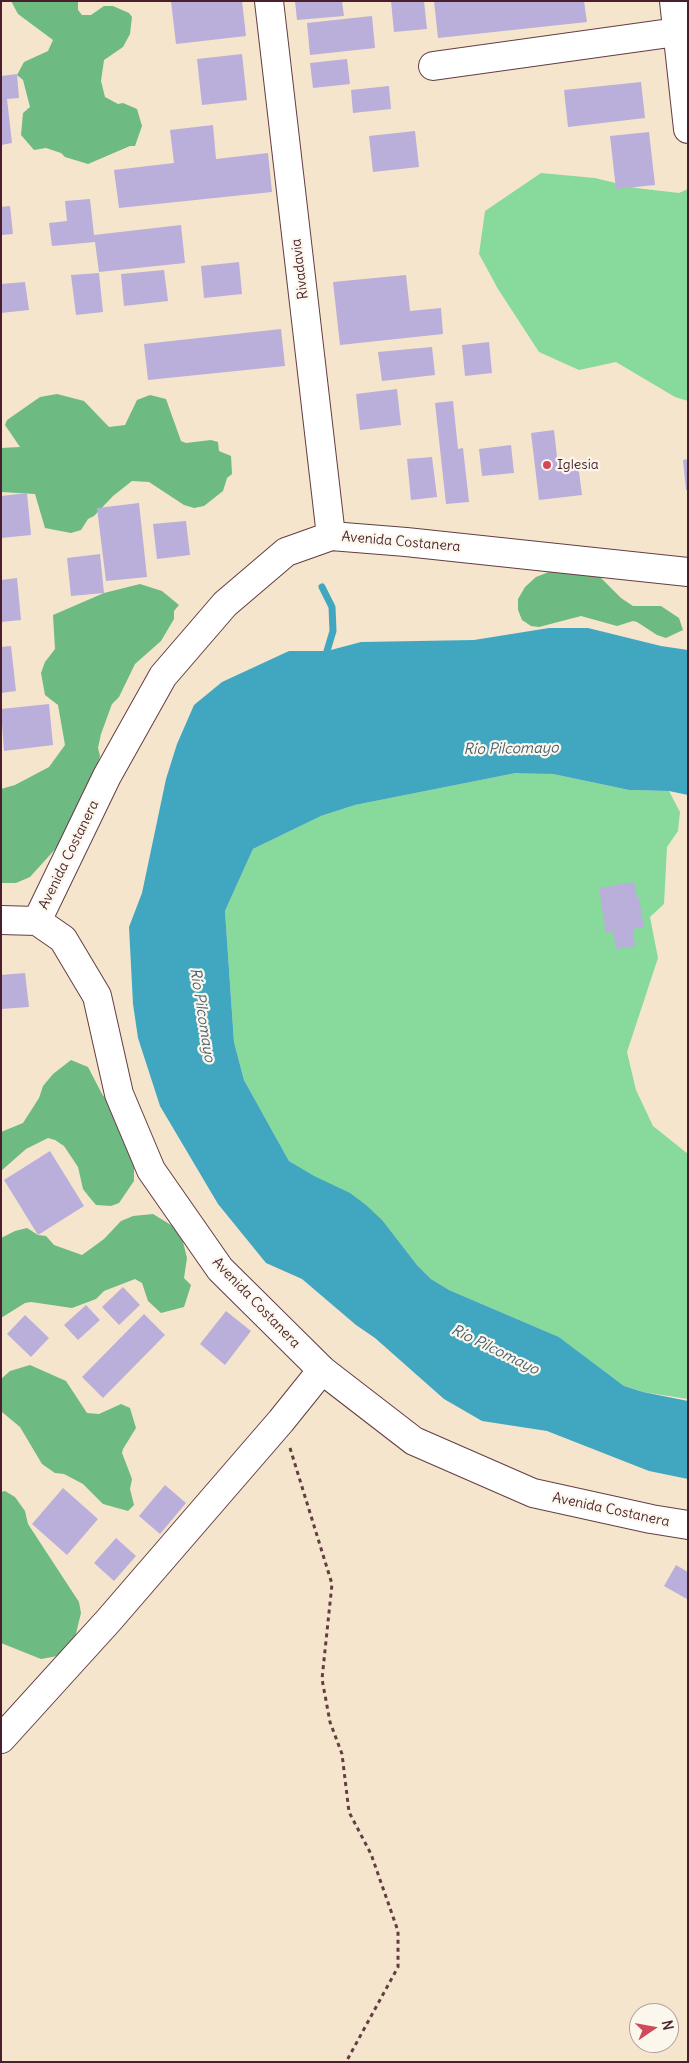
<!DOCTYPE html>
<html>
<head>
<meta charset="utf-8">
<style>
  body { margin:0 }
  #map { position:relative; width:689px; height:2063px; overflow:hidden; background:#f5e5cd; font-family:Delius,sans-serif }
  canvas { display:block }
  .frame { position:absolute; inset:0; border:2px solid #4a1f2b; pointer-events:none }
  .north { position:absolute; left:629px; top:2003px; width:50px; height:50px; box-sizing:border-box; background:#fbf7ec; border:1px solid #b4a19f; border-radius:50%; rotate:78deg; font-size:14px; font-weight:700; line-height:20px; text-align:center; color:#4a1f2b }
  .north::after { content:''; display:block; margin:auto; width:18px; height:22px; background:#d1495b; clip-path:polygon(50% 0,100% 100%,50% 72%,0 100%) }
</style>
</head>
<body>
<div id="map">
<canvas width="689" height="2063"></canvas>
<div class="frame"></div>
<div class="north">N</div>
</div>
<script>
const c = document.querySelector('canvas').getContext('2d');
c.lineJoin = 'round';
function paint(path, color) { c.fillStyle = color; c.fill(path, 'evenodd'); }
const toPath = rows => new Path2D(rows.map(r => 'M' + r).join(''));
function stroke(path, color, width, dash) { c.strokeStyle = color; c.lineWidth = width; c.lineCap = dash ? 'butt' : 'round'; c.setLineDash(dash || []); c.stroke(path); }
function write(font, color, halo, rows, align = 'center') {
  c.font = font + ' Delius,sans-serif'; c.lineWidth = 4.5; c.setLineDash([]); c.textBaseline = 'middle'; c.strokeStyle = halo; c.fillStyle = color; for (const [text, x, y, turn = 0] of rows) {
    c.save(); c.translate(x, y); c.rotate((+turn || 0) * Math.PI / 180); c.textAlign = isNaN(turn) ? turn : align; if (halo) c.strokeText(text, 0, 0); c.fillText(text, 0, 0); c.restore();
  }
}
paint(toPath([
  [541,173,595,178,636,188,679,193,688,189,688,401,675,397,616,362,579,370,539,352,498,289,479,254,485,211],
  [535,772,553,774,629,790,669,791,680,812,678,831,667,847,664,904,650,917,658,958,627,1052,636,1090,653,1126,688,1154,688,1399,643,1392,624,1386,559,1337,449,1290,431,1279,417,1265,383,1221,289,1161,244,1080,234,1042,225,911,253,849,321,816,355,805,516,773]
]), '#87da9b');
paint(toPath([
  [11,1,78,1,78,10,82,15,91,15,104,6,113,6,129,13,132,17,130,34,123,47,104,60,101,81,105,97,118,104,123,103,137,109,142,126,135,146,130,146,88,164,65,157,61,153,46,148,34,150,21,135,23,113,30,107,23,80,17,75,24,62,48,51,53,40,18,14],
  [57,394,84,401,109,427,125,425,137,400,150,395,166,399,181,441,186,443,211,440,218,442,219,451,231,456,232,474,227,478,223,491,204,506,194,508,184,505,149,482,132,481,113,496,94,516,88,519,81,530,71,533,45,528,35,494,1,492,1,448,20,447,5,425,7,420,40,397],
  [554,570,598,575,621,598,633,606,661,606,679,618,683,630,666,638,657,635,637,622,633,621,617,626,581,616,539,627,531,626,522,620,518,610,518,599,525,587,536,577],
  [140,584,162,591,179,605,174,611,174,619,161,641,135,664,119,697,112,704,101,734,98,748,100,756,90,791,59,845,30,877,16,883,1,883,1,789,15,785,49,767,65,745,58,705,45,695,41,673,45,662,55,649,53,615,104,593],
  [71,1060,88,1067,102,1094,120,1118,134,1155,134,1181,119,1203,111,1206,96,1205,90,1198,83,1189,78,1167,64,1146,55,1140,48,1138,26,1149,1,1171,1,1132,23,1123,39,1098,43,1086,53,1074],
  [153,1214,176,1228,182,1238,187,1258,184,1278,191,1285,184,1307,161,1313,148,1301,142,1283,135,1279,104,1291,96,1299,72,1308,31,1302,25,1303,1,1318,1,1238,15,1231,27,1228,38,1235,46,1236,54,1245,82,1255,104,1239,121,1221,133,1216],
  [30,1365,66,1381,87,1413,99,1414,121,1404,130,1408,136,1428,123,1449,122,1453,132,1479,130,1489,134,1505,128,1511,103,1504,83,1484,64,1474,55,1473,42,1464,20,1427,2,1412,1,1379,10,1371],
  [5,1491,15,1497,25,1511,28,1524,79,1602,81,1613,72,1650,63,1655,41,1659,1,1643,1,1492]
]), '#6dba83');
paint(toPath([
  [549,628,588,628,661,646,688,650,688,795,669,791,629,790,553,774,516,773,355,805,321,816,253,849,225,911,234,1042,244,1080,289,1161,314,1176,350,1193,366,1205,383,1221,417,1265,431,1279,449,1290,559,1337,624,1386,643,1392,688,1401,688,1479,649,1471,547,1431,482,1421,444,1399,375,1338,356,1325,302,1279,266,1263,218,1204,160,1106,138,1038,133,1004,129,927,142,893,166,779,177,744,194,705,222,682,289,651,327,651,361,642,474,640]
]), '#41a7c1');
stroke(toPath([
  [322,587,332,607,333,631,327,651,327,658]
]), '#41a7c1', 7);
paint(toPath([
  [171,1,242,1,246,36,176,44],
  [295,1,342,1,344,16,297,20],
  [391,1,424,1,427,29,394,32],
  [434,1,584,1,587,22,438,38],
  [372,16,375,48,310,55,307,23],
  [242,54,247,100,202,105,197,59],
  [347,59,350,84,313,88,310,63],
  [17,74,19,98,7,99,12,143,1,145,1,76],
  [641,82,645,118,568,127,564,90],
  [389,86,391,109,353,113,351,90],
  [213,125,216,159,268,153,272,192,119,208,114,170,174,163,170,130],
  [415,131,419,167,373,172,369,136],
  [649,132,655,185,616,189,610,136],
  [90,199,94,235,181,225,185,263,99,272,95,242,52,246,49,223,67,221,65,201],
  [10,206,13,234,1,235,1,207],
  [239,262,242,294,204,298,201,266],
  [164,270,168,301,124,306,121,274],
  [99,273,103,312,76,315,71,275],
  [406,275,410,311,441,308,443,334,340,345,333,282],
  [25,282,29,310,1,313,1,284],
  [281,329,285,366,148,380,144,344],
  [489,342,492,373,465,376,462,345],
  [432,347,435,375,382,381,378,352],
  [397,389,401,425,360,430,356,394],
  [453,401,458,449,463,448,469,502,446,504,435,403],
  [554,430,558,466,578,464,582,495,539,500,531,433],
  [511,445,514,473,482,476,479,449],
  [432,457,437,497,411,500,407,459],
  [688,459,688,490,686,490,683,460],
  [27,493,31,535,1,538,1,496],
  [139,503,147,577,106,581,97,508],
  [186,521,190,555,157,559,153,524],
  [100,554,104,593,71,596,67,558],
  [17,578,21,620,1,622,1,580],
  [11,646,16,691,1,693,1,647],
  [49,704,53,745,4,751,1,709],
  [634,882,637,898,639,898,644,927,633,929,635,946,616,949,613,932,606,933,599,888],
  [25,973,29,1007,1,1009,1,975],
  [50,1151,84,1206,38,1235,4,1180],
  [123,1287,140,1305,119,1325,102,1307],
  [86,1305,100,1320,78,1340,64,1325],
  [226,1311,251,1331,225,1365,200,1344],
  [144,1314,165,1335,103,1398,82,1377],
  [25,1315,49,1338,31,1357,7,1334],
  [165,1485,186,1503,160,1534,139,1516],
  [63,1488,98,1519,67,1555,32,1524],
  [116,1538,136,1556,114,1581,94,1563],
  [676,1565,688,1572,687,1599,664,1586]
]), '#baaeda');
const minor = toPath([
  [269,1,331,536],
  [674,1,688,129],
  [433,66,677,32],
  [1,1739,109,1620,281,1421,322,1370]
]);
const tertiary = toPath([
  [1,920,37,921],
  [37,921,63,939,97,996,119,1094,151,1170,220,1269,322,1370,414,1441,533,1493,651,1519,688,1525],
  [37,921,107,776,163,676,225,604,286,552,331,536,406,542,688,572]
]);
stroke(minor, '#643d43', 30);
stroke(tertiary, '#643d43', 30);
stroke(toPath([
  [290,1448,332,1584,322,1679,330,1722,342,1754,349,1812,371,1854,398,1931,398,1967,346,2062]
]), '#643d43', 3, [4, 4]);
stroke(minor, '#fff', 28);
stroke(tertiary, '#fff', 28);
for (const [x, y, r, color] of [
  [547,465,5,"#d1495b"]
]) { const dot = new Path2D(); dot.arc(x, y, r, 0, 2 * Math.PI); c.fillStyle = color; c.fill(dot); stroke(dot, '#fbf7ec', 2); }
write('14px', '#4a1f2b', '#fbf7ec', [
  ["Rivadavia",300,269,-97],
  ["Avenida Costanera",401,542,5],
  ["Avenida Costanera",69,855,-64],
  ["Avenida Costanera",256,1303,46],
  ["Avenida Costanera",611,1510,12]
]);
write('14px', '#4a1f2b', '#fbf7ec', [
  ["Iglesia",557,465]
], 'left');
write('italic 15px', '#465c6e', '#fbf7ec', [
  ["Río Pilcomayo",511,749,-1],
  ["Río Pilcomayo",202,1015,81],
  ["Río Pilcomayo",495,1350,26]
]);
</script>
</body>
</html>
